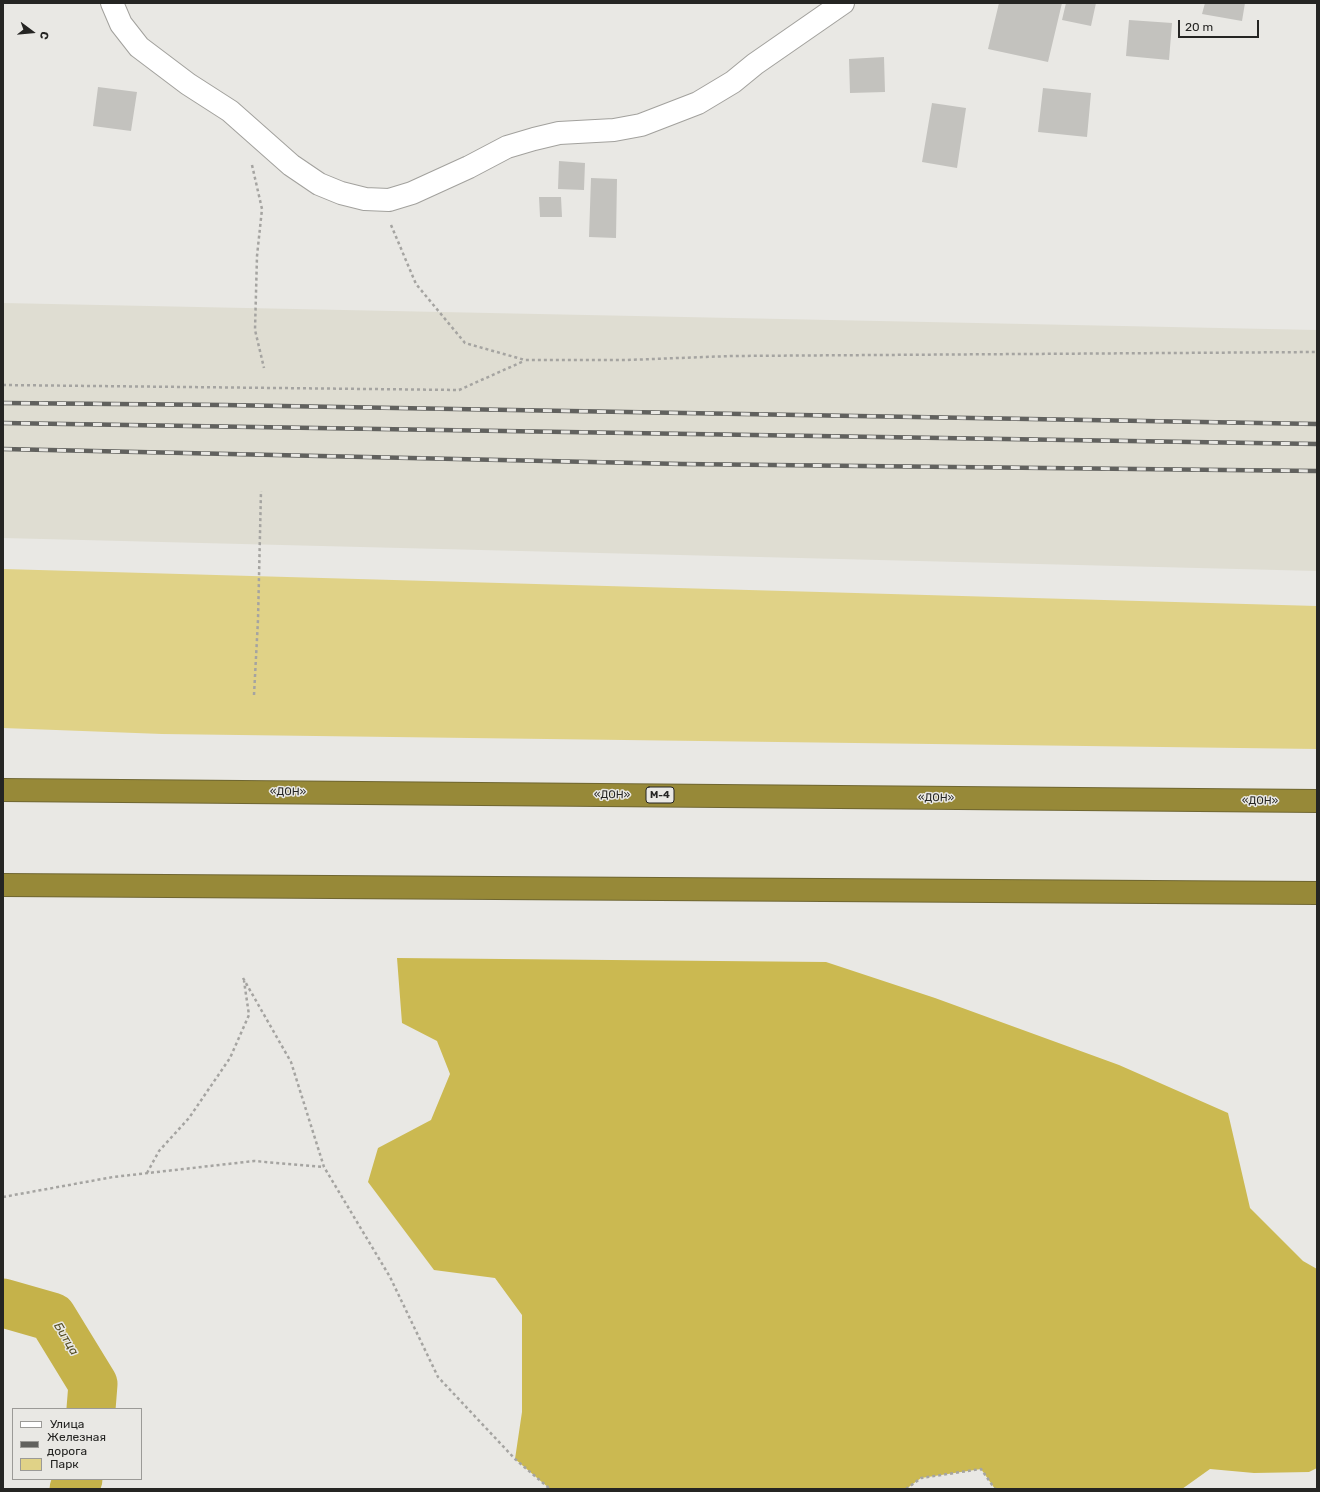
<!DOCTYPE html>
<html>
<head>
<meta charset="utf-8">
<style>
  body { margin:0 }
  #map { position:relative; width:1320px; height:1492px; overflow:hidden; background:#e9e8e4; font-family:Rubik,sans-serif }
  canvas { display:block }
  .frame { position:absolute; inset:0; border:4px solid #252523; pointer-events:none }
  .legend { position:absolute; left:12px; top:1408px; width:130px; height:72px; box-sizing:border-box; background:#e9e8e4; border:1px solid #9b9a97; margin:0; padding:5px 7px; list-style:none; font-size:12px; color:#252523 }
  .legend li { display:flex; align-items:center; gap:8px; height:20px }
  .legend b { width:20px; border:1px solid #9b9a97 }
  .north { position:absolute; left:12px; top:12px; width:40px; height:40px; -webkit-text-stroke:3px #e9e8e4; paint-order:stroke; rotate:106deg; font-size:11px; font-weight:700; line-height:16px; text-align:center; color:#252523 }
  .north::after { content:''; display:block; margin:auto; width:14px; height:18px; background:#252523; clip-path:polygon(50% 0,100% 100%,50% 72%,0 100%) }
  .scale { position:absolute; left:1178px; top:20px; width:81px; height:18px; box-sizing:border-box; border:2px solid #252523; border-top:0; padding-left:5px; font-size:12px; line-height:14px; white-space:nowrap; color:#252523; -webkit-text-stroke:3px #e9e8e4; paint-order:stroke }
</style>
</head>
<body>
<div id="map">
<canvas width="1320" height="1492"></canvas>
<div class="frame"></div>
<ul class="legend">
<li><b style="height:5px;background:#fff"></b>Улица</li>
<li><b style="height:5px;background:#61615e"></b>Железная дорога</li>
<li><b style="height:11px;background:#e0d287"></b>Парк</li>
</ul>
<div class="north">С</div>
<div class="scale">20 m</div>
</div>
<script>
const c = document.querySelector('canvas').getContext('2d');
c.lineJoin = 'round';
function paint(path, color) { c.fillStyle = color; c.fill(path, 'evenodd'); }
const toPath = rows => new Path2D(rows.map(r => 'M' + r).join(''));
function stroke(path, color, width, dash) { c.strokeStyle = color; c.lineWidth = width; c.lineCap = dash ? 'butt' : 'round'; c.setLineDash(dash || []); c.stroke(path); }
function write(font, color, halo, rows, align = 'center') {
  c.font = font + ' Rubik,sans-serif'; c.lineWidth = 3; c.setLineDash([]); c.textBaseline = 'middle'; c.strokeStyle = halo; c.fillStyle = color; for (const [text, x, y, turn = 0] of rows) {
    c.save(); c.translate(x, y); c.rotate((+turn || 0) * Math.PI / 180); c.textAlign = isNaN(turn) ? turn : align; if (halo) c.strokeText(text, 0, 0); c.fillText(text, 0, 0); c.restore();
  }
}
paint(toPath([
  [3,303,1317,330,1317,571,3,538]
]), '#dfddd2');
paint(toPath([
  [3,569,1317,606,1317,749,162,734,3,728]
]), '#e0d287');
paint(toPath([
  [397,958,826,962,935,998,1119,1065,1228,1113,1250,1208,1303,1261,1317,1269,1317,1468,1309,1472,1254,1473,1210,1469,1182,1489,995,1489,981,1469,921,1478,906,1489,550,1489,515,1459,522,1412,522,1315,495,1278,434,1270,368,1182,378,1148,431,1120,450,1074,437,1041,402,1023]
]), '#cbb951');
stroke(toPath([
  [3,1303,52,1317,93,1384,91,1409],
  [74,1489,78,1479]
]), '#c5b24a', 49);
paint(toPath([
  [999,3,1062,3,1048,62,988,49],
  [1066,3,1096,3,1091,26,1062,20],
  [1205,3,1245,3,1242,21,1202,14],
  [1129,20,1172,23,1169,60,1126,56],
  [884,57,885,92,850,93,849,59],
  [98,87,137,92,131,131,93,126],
  [1043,88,1091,93,1087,137,1038,132],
  [932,103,966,108,957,168,922,162],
  [559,161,585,163,584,190,558,189],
  [591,178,617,179,616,238,589,237],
  [539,197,561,197,562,217,540,217]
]), '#c3c2be');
const minor = toPath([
  [112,3,121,24,139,47,188,84,230,111,291,165,319,184,341,193,365,199,389,200,412,193,469,167,507,147,534,139,559,133,614,130,641,125,698,103,733,82,755,64,843,3]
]);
const motorway = toPath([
  [3,790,1317,801],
  [3,885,1317,893]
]);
stroke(minor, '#a2a19d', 24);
stroke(motorway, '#6f6631', 24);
stroke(toPath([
  [252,165,262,209,257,256,255,330,264,368],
  [391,225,416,284,465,343,525,360,627,360,731,356,1317,352],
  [3,385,459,390,524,361],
  [254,695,258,620,261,491],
  [243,978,291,1062,324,1167,390,1277,438,1377,515,1459,550,1489],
  [147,1173,159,1151,189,1118,230,1058,249,1015,244,981],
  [3,1197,113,1177,254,1161,324,1167],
  [906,1489,921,1478,981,1469,995,1489]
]), '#a5a4a1', 2.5, [3, 3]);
stroke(minor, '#fff', 22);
stroke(motorway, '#978938', 22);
const rail = toPath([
  [3,403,224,405,1317,424],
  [3,423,1317,444],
  [3,449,682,464,1317,471]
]);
stroke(rail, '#61615e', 4.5);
stroke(rail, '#e9e8e4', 3, [9]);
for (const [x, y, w] of [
  [660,795,28]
]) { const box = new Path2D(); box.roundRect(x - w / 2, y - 8, w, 16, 3); c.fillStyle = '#e9e8e4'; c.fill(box); stroke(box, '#252523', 1); }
write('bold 10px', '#252523', null, [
  ["М-4",660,795]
]);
write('11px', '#252523', '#e9e8e4', [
  ["«ДОН»",288,792,1],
  ["«ДОН»",612,795,1],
  ["«ДОН»",936,798,1],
  ["«ДОН»",1260,801,1]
]);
write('italic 12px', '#544d22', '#e9e8e4', [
  ["Битца",66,1339,59]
]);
</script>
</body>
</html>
